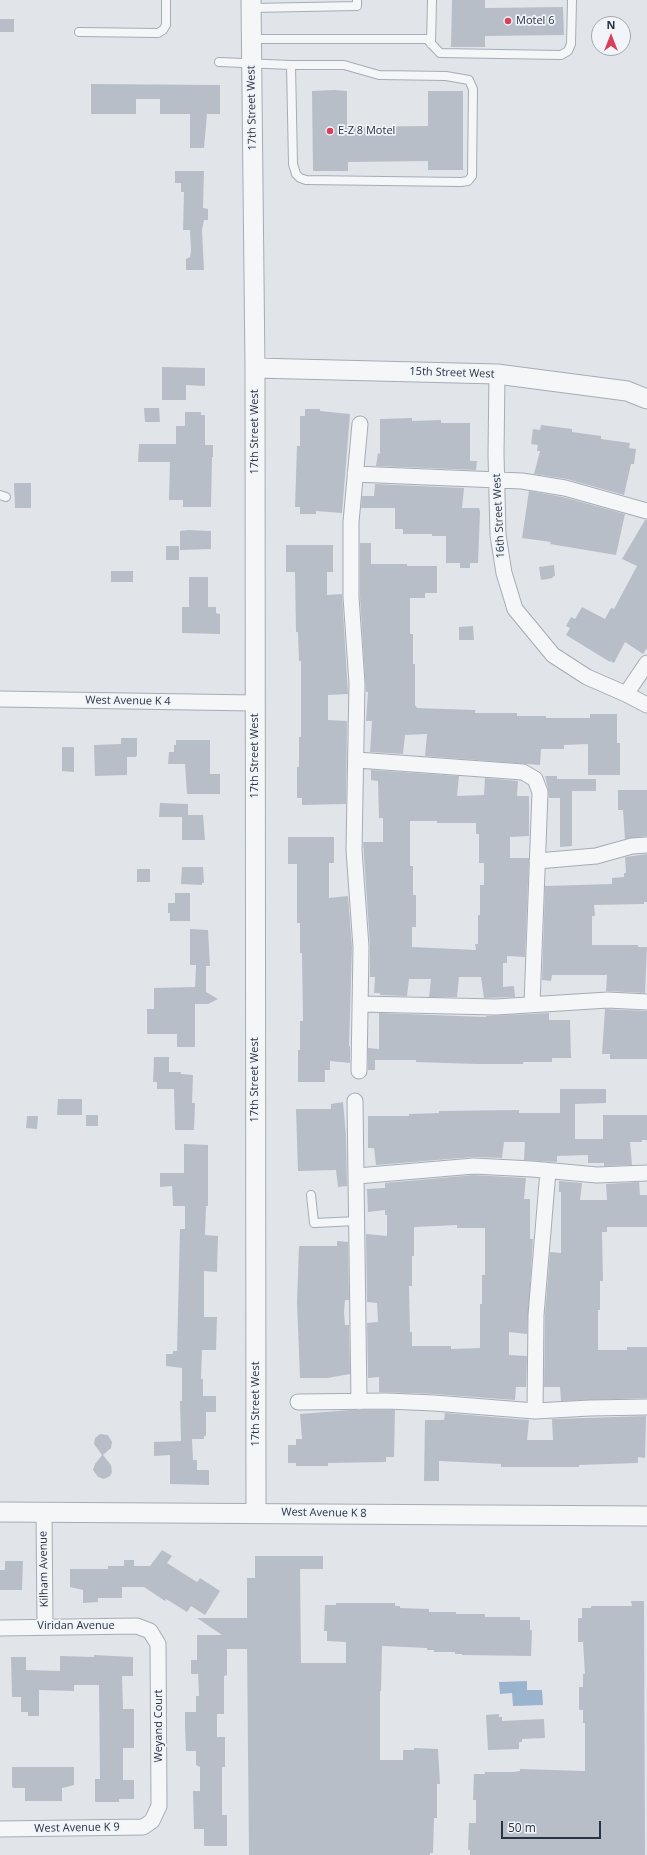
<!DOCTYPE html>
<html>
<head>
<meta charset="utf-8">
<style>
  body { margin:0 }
  #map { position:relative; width:647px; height:1855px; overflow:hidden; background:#e1e5ea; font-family:"Open Sans",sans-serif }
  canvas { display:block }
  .north { position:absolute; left:591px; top:16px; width:40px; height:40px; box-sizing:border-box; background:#f1f4f8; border:1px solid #a1a7b0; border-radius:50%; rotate:0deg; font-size:11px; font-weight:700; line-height:16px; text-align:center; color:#283343 }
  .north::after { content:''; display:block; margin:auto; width:14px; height:18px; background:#d73f5b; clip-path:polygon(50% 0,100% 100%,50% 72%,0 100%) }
  .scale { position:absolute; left:501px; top:1821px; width:100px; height:18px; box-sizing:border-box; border:2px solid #283343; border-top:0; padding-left:5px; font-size:12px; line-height:14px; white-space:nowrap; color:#283343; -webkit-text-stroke:3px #f1f4f8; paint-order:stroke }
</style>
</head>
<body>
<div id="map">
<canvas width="647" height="1855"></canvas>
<div class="north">N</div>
<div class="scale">50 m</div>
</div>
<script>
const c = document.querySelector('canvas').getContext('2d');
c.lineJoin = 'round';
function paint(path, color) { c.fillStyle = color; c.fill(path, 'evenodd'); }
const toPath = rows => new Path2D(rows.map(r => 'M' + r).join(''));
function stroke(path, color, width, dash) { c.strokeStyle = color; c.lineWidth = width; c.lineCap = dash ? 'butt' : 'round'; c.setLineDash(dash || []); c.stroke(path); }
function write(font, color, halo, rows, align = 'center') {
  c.font = font + ' "Open Sans",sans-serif'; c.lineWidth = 3.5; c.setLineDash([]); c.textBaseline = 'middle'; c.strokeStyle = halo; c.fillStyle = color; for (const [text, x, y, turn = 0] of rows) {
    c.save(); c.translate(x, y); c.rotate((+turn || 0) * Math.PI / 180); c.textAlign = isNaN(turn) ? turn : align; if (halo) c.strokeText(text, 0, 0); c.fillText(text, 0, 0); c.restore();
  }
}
paint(toPath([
  [527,1681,527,1690,542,1690,543,1705,513,1706,512,1693,500,1694,499,1682]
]), '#9ab4cd');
paint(toPath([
  [452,0,485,0,485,8,563,7,564,35,485,36,485,47,451,47],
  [0,19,14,19,14,32,0,32],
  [91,84,220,85,220,114,207,114,204,148,190,148,190,114,160,114,160,99,136,99,136,114,91,114],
  [334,90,347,91,347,127,428,126,428,91,463,91,463,170,428,170,428,161,348,162,348,171,313,171,312,91],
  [175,171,204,171,203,208,208,209,208,220,204,220,202,230,204,270,186,270,186,259,190,257,191,251,190,230,183,230,184,192,181,192,181,183,175,183],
  [162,367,205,368,205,386,186,385,186,400,162,400],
  [144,408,159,408,160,422,145,422],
  [305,409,320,409,320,411,350,414,342,513,316,511,316,514,300,514,300,507,295,507,297,446,300,446,300,416,305,416],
  [185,412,201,412,201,415,205,415,205,445,213,445,213,457,212,457,211,507,183,507,183,500,169,500,170,462,138,462,139,444,176,444,176,426,185,426],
  [412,418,412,421,441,420,441,423,470,423,470,461,477,461,476,470,376,466,378,453,380,454,380,419],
  [541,425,572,429,572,432,601,436,601,439,630,443,629,448,636,449,634,464,631,464,624,495,567,479,534,474,540,451,537,451,538,445,531,444,533,429,540,430],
  [14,483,31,483,31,508,15,508],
  [375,484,464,488,462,508,479,508,480,512,478,563,470,563,470,568,460,568,460,563,446,563,446,536,432,536,432,534,403,534,403,529,395,529,395,508,361,508,362,496,374,496],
  [529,491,563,497,625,514,616,555,550,544,551,542,522,538],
  [645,520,647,520,647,648,643,654,625,642,614,663,610,661,610,662,566,635,570,628,566,626,571,617,575,619,582,607,605,619,611,608,614,609,637,566,622,559],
  [188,530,211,531,211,549,180,550,180,531],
  [360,543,371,543,371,564,407,564,407,566,437,566,437,593,425,593,425,598,410,598,410,634,413,634,413,664,415,664,415,705,417,708,475,710,475,713,517,713,517,716,546,716,546,718,590,718,590,714,617,714,617,743,620,743,620,775,588,775,588,744,564,745,564,749,541,749,540,765,425,756,427,734,405,735,403,754,370,752,372,721,366,721,368,692,366,692,360,597],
  [286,545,333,545,333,572,327,572,327,595,342,594,348,694,328,695,328,720,347,721,346,804,302,805,302,798,297,798,297,767,299,767,299,737,301,737,301,661,299,661,298,632,296,632,295,572,286,572],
  [166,546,179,546,179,560,166,560],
  [554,565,555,576,552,577,553,578,541,580,539,567],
  [111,571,133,571,133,582,111,582],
  [189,577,208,577,208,607,216,607,216,613,220,614,220,634,182,633,182,607,189,607],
  [473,626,474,640,459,640,459,627],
  [121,738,137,738,137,755,136,757,127,757,127,775,95,776,94,745,121,744],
  [176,740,210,740,210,774,220,774,220,794,187,794,185,764,168,764,169,752,174,752,174,745,176,745],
  [62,747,74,747,74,772,62,771],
  [371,770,459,776,457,796,484,795,485,778,518,781,517,796,529,796,529,836,510,837,510,858,529,858,525,957,507,956,507,963,503,963,503,987,514,986,515,997,484,998,481,977,459,977,457,997,429,997,431,979,409,979,407,996,380,995,380,993,374,993,375,977,370,977,370,946,363,842,383,842,383,818,379,818,378,781,371,780],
  [410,821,437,821,437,823,476,823,476,834,479,834,479,863,484,863,484,885,480,885,480,915,478,915,478,944,475,944,476,950,412,947,412,927,416,927,416,895,413,895,413,866,410,866],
  [545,776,557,776,557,779,596,779,596,791,572,791,572,846,560,847,560,798,549,798,548,789],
  [618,790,647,790,647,836,625,839,623,810,618,810],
  [160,803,188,804,188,815,203,815,205,840,182,840,182,817,159,817],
  [288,837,334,837,334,863,329,863,329,898,348,896,352,947,349,1046,350,1046,350,1063,330,1061,330,1070,325,1070,325,1082,298,1082,298,1050,300,1050,300,1021,303,1021,302,953,300,953,300,923,297,923,297,864,288,864],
  [647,854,647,902,644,902,644,904,594,905,595,916,592,916,592,945,638,945,638,947,647,947,645,993,606,991,607,975,552,975,551,981,542,980,545,886,612,884,612,878,624,877,624,873,626,873,625,857],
  [182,867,203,867,204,883,202,883,202,885,181,884],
  [137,869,150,869,150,882,137,882],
  [175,893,190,893,190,921,170,921,170,913,168,913,168,903,175,903],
  [190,929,208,930,210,966,206,966,206,992,218,999,208,1004,195,1004,195,1047,177,1047,177,1034,147,1034,147,1009,154,1009,154,988,195,987,196,965,190,965],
  [605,1009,647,1011,647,1059,610,1059,610,1054,602,1054],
  [379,1013,486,1017,486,1016,549,1013,549,1020,570,1020,571,1058,552,1058,552,1062,523,1062,523,1064,477,1064,416,1062,416,1060,375,1060,375,1070,368,1070,368,1048,379,1049],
  [154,1057,169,1057,169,1072,181,1072,181,1074,193,1075,192,1103,195,1103,194,1130,175,1130,174,1089,157,1089,157,1082,153,1082],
  [560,1089,606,1089,606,1103,575,1104,575,1139,603,1139,603,1115,647,1115,647,1140,642,1140,642,1142,630,1142,632,1165,604,1166,604,1163,588,1163,588,1155,557,1156,557,1162,524,1160,525,1142,504,1142,502,1158,473,1157,376,1165,374,1148,368,1148,368,1116,409,1116,409,1114,439,1113,439,1111,519,1110,519,1113,560,1113],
  [58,1099,82,1099,82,1115,57,1115],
  [343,1102,346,1135,347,1186,338,1187,336,1170,298,1171,296,1109,331,1109,331,1104],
  [86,1115,98,1115,98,1126,86,1126],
  [27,1116,38,1116,37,1129,26,1128],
  [184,1144,208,1145,208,1206,206,1206,205,1235,218,1236,217,1272,204,1271,204,1317,217,1317,216,1350,202,1350,201,1379,203,1379,203,1396,216,1396,216,1412,206,1412,206,1436,204,1436,204,1439,192,1439,193,1460,197,1460,197,1470,209,1470,209,1485,170,1484,170,1455,154,1456,154,1442,181,1441,180,1401,182,1401,182,1368,166,1366,166,1354,173,1354,173,1351,177,1351,180,1229,185,1229,185,1206,173,1206,172,1186,160,1187,160,1173,184,1173],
  [474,1175,526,1178,524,1199,530,1199,530,1239,533,1239,527,1334,509,1332,509,1355,527,1356,526,1387,516,1387,515,1400,434,1394,379,1392,379,1377,368,1378,367,1323,378,1322,377,1303,367,1302,366,1238,366,1234,387,1236,387,1215,385,1215,385,1210,368,1212,367,1189,385,1188,385,1183],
  [457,1225,457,1228,485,1228,485,1275,482,1275,482,1304,480,1304,480,1348,451,1349,451,1346,412,1346,412,1332,410,1332,409,1286,412,1286,412,1256,414,1256,414,1227],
  [559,1181,582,1183,580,1200,607,1200,606,1184,639,1182,640,1195,647,1195,647,1227,607,1227,607,1232,602,1232,603,1281,600,1281,600,1310,598,1310,598,1350,627,1350,627,1347,647,1347,647,1398,561,1401,560,1387,544,1387,545,1315,550,1252,561,1253,561,1192,559,1192],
  [337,1241,348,1242,349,1300,345,1300,344,1312,345,1325,349,1325,350,1374,327,1378,300,1378,297,1302,299,1246,337,1246],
  [350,1410,395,1410,394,1457,386,1457,386,1462,328,1463,328,1466,296,1466,296,1463,288,1463,288,1445,296,1445,296,1439,302,1439,300,1414],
  [445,1413,529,1420,527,1440,553,1440,552,1419,646,1416,645,1458,638,1457,638,1463,579,1465,579,1467,501,1467,501,1464,439,1461,439,1481,424,1481,425,1420,444,1420],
  [100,1434,108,1435,112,1442,111,1448,103,1455,111,1465,112,1472,110,1476,104,1479,98,1477,93,1470,95,1464,102,1455,94,1444,95,1438],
  [162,1550,172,1556,167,1563,197,1582,200,1578,220,1591,205,1615,191,1606,187,1612,166,1599,165,1601,144,1587,122,1587,122,1598,98,1598,98,1602,83,1603,83,1590,70,1587,70,1569,108,1569,108,1566,124,1566,124,1560,134,1560,134,1566,150,1566],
  [255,1556,323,1556,323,1569,300,1569,301,1663,346,1663,346,1642,327,1641,327,1631,324,1631,325,1605,336,1605,336,1603,395,1603,395,1606,400,1606,400,1608,429,1609,429,1612,456,1612,456,1614,485,1614,485,1617,520,1617,520,1620,530,1620,530,1630,532,1630,531,1656,462,1655,462,1654,455,1654,455,1652,434,1652,434,1650,427,1650,427,1648,382,1646,381,1691,380,1691,380,1760,403,1760,403,1750,414,1750,414,1748,438,1749,440,1784,437,1784,437,1818,434,1818,433,1853,430,1853,430,1855,249,1855,247,1649,227,1649,227,1675,224,1676,224,1714,217,1714,217,1737,225,1737,225,1767,222,1767,222,1815,227,1815,227,1846,204,1846,204,1829,194,1829,193,1791,200,1791,200,1767,196,1765,196,1751,186,1751,185,1727,185,1712,196,1712,196,1696,199,1696,198,1674,191,1674,191,1660,197,1660,197,1635,222,1635,197,1618,247,1618,247,1578,255,1578],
  [5,1561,23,1561,22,1590,0,1590,0,1570,5,1570],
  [631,1601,644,1601,645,1855,470,1855,470,1850,468,1850,469,1823,476,1823,476,1800,473,1800,474,1774,485,1774,485,1772,514,1772,520,1771,520,1769,585,1771,585,1723,583,1723,583,1710,579,1710,579,1687,583,1687,583,1674,585,1674,583,1642,578,1642,578,1618,582,1618,582,1608,591,1608,591,1606,632,1606],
  [94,1655,133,1657,133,1676,122,1676,123,1709,134,1709,134,1748,123,1748,123,1780,134,1780,134,1799,119,1799,119,1802,95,1802,95,1779,100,1779,99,1685,74,1685,74,1691,39,1690,39,1716,28,1716,28,1712,21,1712,21,1697,12,1697,11,1657,26,1657,26,1670,60,1671,60,1656,94,1657],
  [499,1714,499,1717,502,1717,502,1721,544,1719,545,1738,522,1739,522,1742,519,1742,519,1749,488,1750,486,1715],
  [12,1767,74,1767,74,1785,62,1788,62,1801,25,1801,25,1788,13,1788,12,1786]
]), '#b8bec8');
const service = toPath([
  [251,8,357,6,357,0],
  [79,32,158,33,163,30,166,25,166,0],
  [251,39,427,39,440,53,561,55,568,51,571,44,572,0],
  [431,44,432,0],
  [219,62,291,65,344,65,379,75,446,76,469,80,473,89,472,176,468,181,461,182,306,180,300,178,296,174,293,164,291,65],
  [0,495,6,497],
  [311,1195,314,1223,357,1221]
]);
const minor = toPath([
  [497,374,496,454,498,535,504,573,515,609,553,655,587,677,626,694,647,705],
  [355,474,522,481,565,488,647,511],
  [626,694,647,663],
  [0,699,255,703],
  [357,760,523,772,535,779,540,792,532,1004],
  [537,861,596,856,632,846,647,845],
  [361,1004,496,1007,608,1000,647,1002],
  [359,1071,361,947,354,850,357,683,351,597,351,522,360,424],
  [355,1101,359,1402],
  [357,1176,474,1166,532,1169,597,1175,647,1173],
  [298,1402,387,1401,434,1403,535,1411,590,1408,647,1407],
  [535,1411,536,1315,548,1171],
  [44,1512,45,1626],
  [0,1628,137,1626,150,1631,158,1644,159,1806,152,1821,143,1827,0,1829]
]);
const tertiary = toPath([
  [251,0,255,368,256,1513],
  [255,368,497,374,627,391,647,399],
  [0,1512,647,1516]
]);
stroke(service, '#a6acb5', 10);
stroke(minor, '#a6acb5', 17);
stroke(tertiary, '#a6acb5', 21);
stroke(service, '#f4f6f8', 8);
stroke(minor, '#f4f6f8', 15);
stroke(tertiary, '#f4f6f8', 19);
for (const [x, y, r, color] of [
  [508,21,4,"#d73f5b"],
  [330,131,4,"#d73f5b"]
]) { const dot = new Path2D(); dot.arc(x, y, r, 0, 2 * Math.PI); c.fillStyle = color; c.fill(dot); stroke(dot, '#f1f4f8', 1.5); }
write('11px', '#283343', '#f1f4f8', [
  ["Motel 6",516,21],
  ["E-Z 8 Motel",338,131]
], 'left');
write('11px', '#283343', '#f1f4f8', [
  ["17th Street West",252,108,-91],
  ["15th Street West",452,373,2],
  ["17th Street West",255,432,-90],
  ["16th Street West",499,516,-93],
  ["West Avenue K 4",128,701,1],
  ["17th Street West",255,756,-90],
  ["17th Street West",255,1080,-90],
  ["17th Street West",256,1404,-90],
  ["West Avenue K 8",324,1513,1],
  ["Kilham Avenue",44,1569,-91],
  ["Viridan Avenue",76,1626],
  ["Weyand Court",159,1726,-90],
  ["West Avenue K 9",77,1828,-1]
]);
</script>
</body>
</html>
